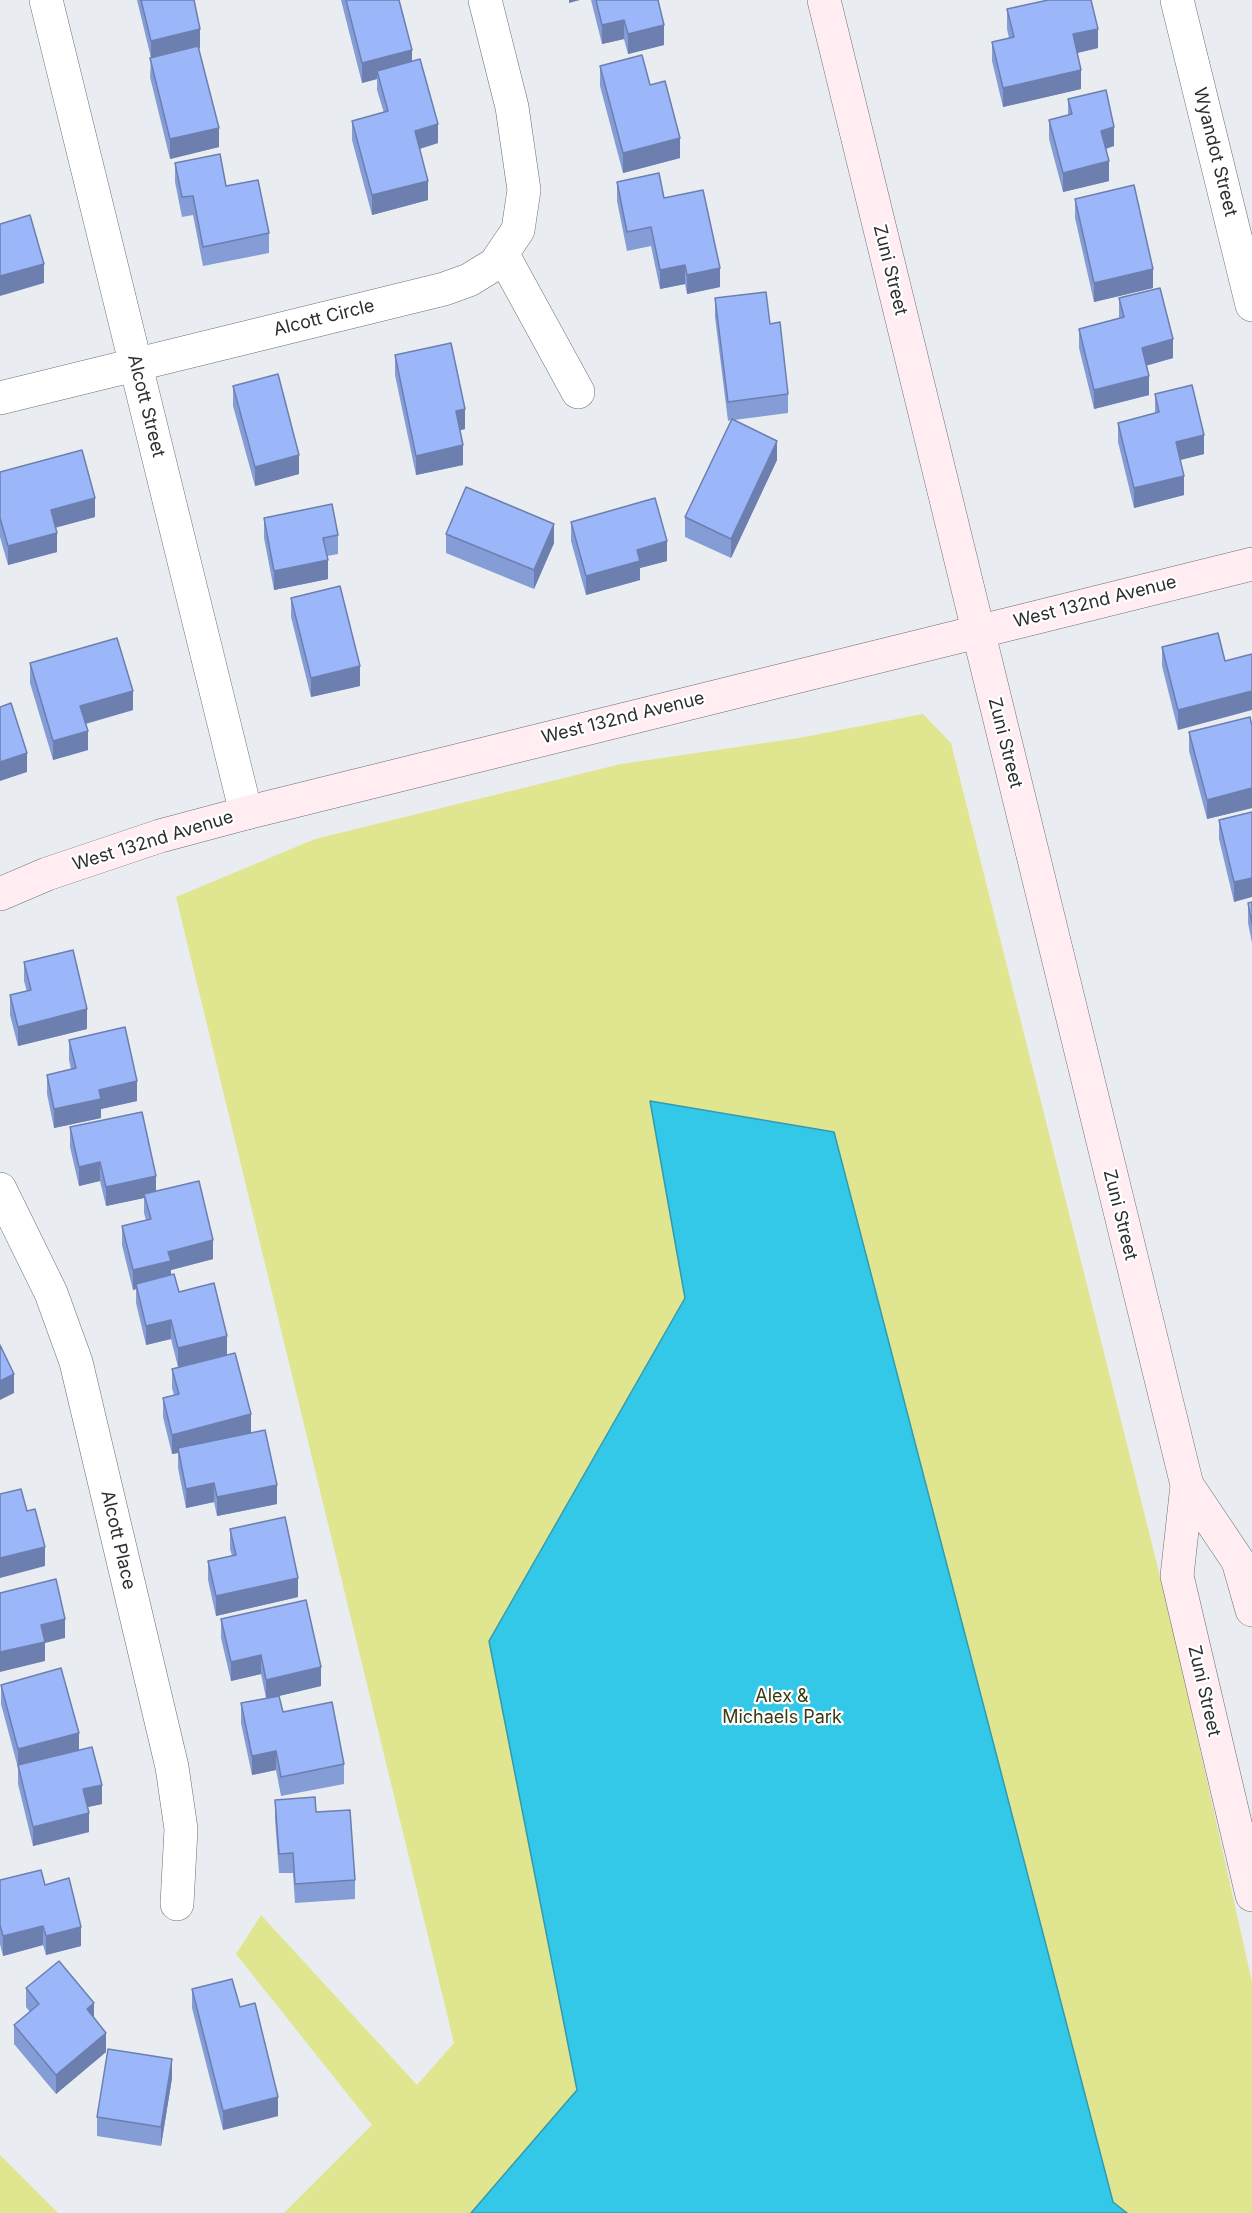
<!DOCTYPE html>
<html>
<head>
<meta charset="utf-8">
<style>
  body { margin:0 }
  canvas { display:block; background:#e9ecf1 }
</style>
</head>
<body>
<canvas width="1252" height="2213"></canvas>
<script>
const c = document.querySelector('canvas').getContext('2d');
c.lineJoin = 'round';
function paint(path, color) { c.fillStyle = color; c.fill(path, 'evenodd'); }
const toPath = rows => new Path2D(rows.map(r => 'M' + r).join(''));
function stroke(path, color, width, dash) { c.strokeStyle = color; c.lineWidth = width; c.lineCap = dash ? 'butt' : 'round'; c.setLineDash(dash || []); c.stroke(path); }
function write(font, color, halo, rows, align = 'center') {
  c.font = font + ' Inter,sans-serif'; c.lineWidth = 4.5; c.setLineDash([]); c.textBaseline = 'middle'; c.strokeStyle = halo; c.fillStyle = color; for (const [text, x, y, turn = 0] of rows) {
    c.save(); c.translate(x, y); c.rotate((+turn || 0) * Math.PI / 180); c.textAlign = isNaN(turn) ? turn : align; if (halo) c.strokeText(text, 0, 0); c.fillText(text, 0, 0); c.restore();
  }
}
paint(toPath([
  [923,714,951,743,1170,1616,1252,1982,1252,2213,284,2213,372,2125,236,1954,261,1915,417,2085,454,2043,176,897,315,839,621,764,799,738],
  [0,2155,58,2213,0,2213]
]), '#dfe68f');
const water = toPath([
  [650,1101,834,1132,1113,2202,1127,2213,471,2213,577,2090,489,1641,685,1298,650,1101]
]);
paint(water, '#34c8e8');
stroke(water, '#329ab1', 1.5);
const street = toPath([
  [46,0,246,813],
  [1177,0,1252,305],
  [503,255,578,392],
  [0,398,444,289,469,280,495,264,518,230,524,190,512,107,485,0],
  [0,1189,51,1293,76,1362,172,1767,181,1829,177,1904]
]);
const secondary = toPath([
  [824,0,1187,1485,1177,1576,1252,1895],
  [0,894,47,874,160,836,246,813,1252,564],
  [1187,1485,1238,1561,1252,1610]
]);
stroke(street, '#6c6e73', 34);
stroke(secondary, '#6c6e73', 34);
stroke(street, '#fff', 33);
stroke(secondary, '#ffedf1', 33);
paint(toPath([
  [137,0,194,0,200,48,199,49,219,147,170,159,150,77,151,58],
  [341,0,399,0,412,61,438,143,420,149,428,200,372,215,352,140,352,121,384,113,377,90,377,79,362,83],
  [591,0,658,0,664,45,628,54,624,39,602,44],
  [1007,9,1098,48,1077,53,1081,89,1003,107,992,61,992,42,1009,38,1007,29],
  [600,66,650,85,680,158,623,173,600,86],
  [1068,99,1114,146,1106,149,1109,181,1063,192,1049,139,1049,120,1068,115],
  [175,163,226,186,269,233,269,253,203,266,193,215,182,217,175,182],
  [617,182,664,198,720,287,687,294,685,284,660,289,651,246,627,251,617,201],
  [1075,199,1153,288,1094,302,1075,218],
  [715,298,770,324,788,394,788,413,734,420,777,460,731,558,685,537,685,517,731,420,728,421,715,317],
  [1119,298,1173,358,1147,365,1149,395,1094,409,1079,348,1079,329,1119,318],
  [395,355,465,429,460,430,463,465,416,475,395,375],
  [233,386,299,474,255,486,233,406],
  [1155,394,1204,454,1180,460,1184,495,1134,508,1118,442,1118,423,1155,414],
  [0,472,95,517,56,527,57,552,8,565,0,537],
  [264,518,338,535,338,554,327,556,328,579,274,590,264,538],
  [571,522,667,561,640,568,640,580,586,595,571,541],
  [446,534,554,543,534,589,446,553],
  [291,598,360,686,311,697,291,617],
  [1218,633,1178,730,1162,666,1162,647],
  [30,663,133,710,86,724,88,750,53,760,30,683],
  [1252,726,1252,808,1207,819,1189,751,1189,732],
  [1252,812,1234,902,1219,839,1219,820],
  [1252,902,1252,943,1248,923,1248,903],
  [24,962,87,1029,18,1046,10,1015,10,995,27,992,24,981],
  [69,1040,137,1101,101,1109,101,1118,54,1128,47,1094,47,1075,71,1069,69,1060],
  [70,1127,156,1191,213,1259,171,1270,171,1275,179,1292,227,1355,251,1433,277,1504,217,1516,214,1502,186,1508,178,1468,178,1453,172,1454,163,1417,163,1398,174,1395,172,1388,172,1369,178,1367,171,1339,146,1345,136,1303,136,1289,133,1290,122,1245,122,1226,146,1220,144,1213,144,1198,106,1206,100,1181,79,1186,70,1147],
  [230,1529,298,1597,216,1616,208,1580,208,1561,232,1556,230,1549],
  [221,1619,321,1686,279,1696,283,1712,344,1764,344,1784,281,1796,276,1770,252,1775,241,1723,241,1703,266,1698,261,1674,231,1681,221,1638],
  [1,1685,79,1751,102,1804,88,1807,89,1832,33,1846,18,1784,18,1768,1,1704],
  [275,1800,316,1812,355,1880,355,1899,295,1903,293,1873,279,1873,275,1819],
  [0,1880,45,1885,81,1946,46,1955,43,1945,3,1956,0,1944],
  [26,1988,94,2018,106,2052,56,2094,14,2044,14,2025,30,2012,26,2007],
  [192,1989,240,2007,278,2116,223,2130,192,2008],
  [172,2078,161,2146,97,2136,97,2117]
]), '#859dd6');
paint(toPath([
  [569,0,580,0,569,3],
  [624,20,624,39,602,44,602,25],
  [664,25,664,45,628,54,628,34],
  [200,29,200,48,151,60,151,41],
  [1098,29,1098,48,1073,54,1073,34],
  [412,50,412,70,377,71,377,79,362,83,362,63],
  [1081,70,1081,89,1003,107,1003,88],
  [438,124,438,143,415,150,415,131],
  [1114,127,1114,146,1101,150,1101,131],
  [219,128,219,147,170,159,170,139],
  [680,138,680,158,623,173,623,153],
  [1109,161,1109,181,1063,192,1063,173],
  [428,181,428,200,372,215,372,195],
  [44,264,44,283,0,296,0,276],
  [685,265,685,284,660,289,660,270],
  [720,268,720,287,687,294,687,275],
  [1153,269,1153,288,1094,302,1094,283],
  [1173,339,1173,358,1142,367,1142,348],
  [1149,376,1149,395,1094,409,1094,390],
  [465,409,465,429,456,431,456,411],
  [1204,435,1204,454,1176,461,1176,442],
  [777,441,777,460,731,558,731,539],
  [463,445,463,465,416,475,416,456],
  [299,455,299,474,255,486,255,467],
  [1184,476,1184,495,1134,508,1134,488],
  [95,498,95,517,51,529,51,510],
  [554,524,554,543,534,589,534,570],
  [57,533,57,552,8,565,8,546],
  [667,541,667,561,640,568,640,580,586,595,586,576,637,550],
  [328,560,328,579,274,590,274,571],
  [360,666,360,686,311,697,311,678],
  [133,691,133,710,80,725,80,706],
  [1252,691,1252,710,1178,730,1178,710],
  [88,731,88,750,53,760,53,741],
  [27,753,27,772,0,781,0,762],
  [1252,788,1252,808,1207,819,1207,800],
  [1252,878,1252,897,1234,902,1234,882],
  [87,1009,87,1029,18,1046,18,1027],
  [137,1081,137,1101,101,1109,101,1118,54,1128,54,1109,99,1090],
  [100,1162,100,1181,79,1186,79,1167],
  [156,1176,156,1195,144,1194,144,1198,106,1206,106,1187],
  [213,1240,213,1259,171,1270,171,1280,136,1284,136,1289,133,1290,133,1270,168,1252],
  [171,1320,171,1339,146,1345,146,1326],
  [227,1336,227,1355,178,1367,178,1348],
  [14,1374,14,1393,0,1400,0,1381],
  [251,1414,251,1433,178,1448,178,1453,172,1454,172,1435],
  [214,1483,214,1502,186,1508,186,1489],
  [277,1485,277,1504,217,1516,217,1497],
  [45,1547,45,1566,0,1578,0,1558],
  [298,1578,298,1597,216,1616,216,1596],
  [65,1619,65,1638,45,1643,45,1661,0,1672,0,1652,41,1625],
  [261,1655,261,1674,231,1681,231,1662],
  [321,1667,321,1686,266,1699,266,1680],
  [79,1733,79,1752,18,1765,18,1768,18,1749],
  [276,1751,276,1770,252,1775,252,1756],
  [102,1785,102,1804,83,1808,83,1789],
  [89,1813,89,1832,33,1846,33,1827],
  [43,1926,43,1945,3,1956,3,1936],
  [81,1927,81,1946,46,1955,46,1936],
  [94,2003,94,2022,87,2009],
  [106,2033,106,2052,56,2094,56,2075],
  [172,2059,172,2078,161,2146,161,2127],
  [278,2097,278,2116,223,2130,223,2111]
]), '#6c7fae');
const building = toPath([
  [141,0,194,0,200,29,151,41,141,0],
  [346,0,399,0,412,50,362,63,346,0],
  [596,0,658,0,664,25,628,34,624,20,602,25,596,0],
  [1048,0,1091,0,1098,29,1073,34,1081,70,1003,88,992,42,1014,37,1007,9,1048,0],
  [198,46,219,128,170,139,150,58,198,46],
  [642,55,650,85,665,81,680,138,623,153,600,66,642,55],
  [420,59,438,124,415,131,428,181,372,195,352,121,388,111,377,71,420,59],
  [1106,90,1114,127,1101,131,1109,161,1063,173,1049,120,1072,114,1068,99,1106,90],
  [220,154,226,186,258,180,269,233,203,247,193,196,182,197,175,163,220,154],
  [659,173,664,198,703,190,720,268,687,275,685,265,660,270,651,227,627,232,617,182,659,173],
  [1134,185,1153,269,1094,283,1075,199,1134,185],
  [30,215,44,264,0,276,0,224,30,215],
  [1160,288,1173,339,1142,348,1149,376,1094,390,1079,329,1124,317,1119,298,1160,288],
  [766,292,770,324,780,322,788,394,728,402,715,298,766,292],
  [451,343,465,409,456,411,463,445,416,456,395,355,451,343],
  [278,374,299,455,255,467,233,386,278,374],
  [1192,385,1204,435,1176,442,1184,476,1134,488,1118,423,1159,412,1155,394,1192,385],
  [732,419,777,441,731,539,685,517,732,419],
  [82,450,95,498,51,510,57,533,8,546,0,518,0,472,82,450],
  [466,487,554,524,534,570,446,534,466,487],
  [655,498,667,541,637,550,640,561,586,576,571,522,655,498],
  [332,504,338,535,323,538,328,560,274,571,264,518,332,504],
  [340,586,360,666,311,678,291,598,340,586],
  [1218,633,1225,661,1252,654,1252,691,1178,710,1162,647,1218,633],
  [117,638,133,691,80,706,88,731,53,741,30,663,117,638],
  [11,703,27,753,0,762,0,707,11,703],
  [1250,717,1252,726,1252,788,1207,800,1189,732,1250,717],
  [1252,812,1252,878,1234,882,1219,820,1252,812],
  [1252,902,1252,924,1248,903,1252,902],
  [73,950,87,1009,18,1027,10,995,31,990,24,962,73,950],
  [125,1027,137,1081,99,1090,101,1099,54,1109,47,1075,76,1068,69,1040,125,1027],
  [142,1112,156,1176,106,1187,100,1162,79,1167,70,1127,142,1112],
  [199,1181,213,1240,168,1252,171,1261,133,1270,122,1226,151,1219,144,1194,199,1181],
  [174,1274,179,1292,214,1283,227,1336,178,1348,171,1320,146,1326,136,1284,174,1274],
  [0,1345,14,1374,0,1381,0,1345],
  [235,1353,251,1414,172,1435,163,1398,179,1394,172,1369,235,1353],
  [265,1430,277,1485,217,1497,214,1483,186,1489,178,1448,265,1430],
  [21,1489,27,1511,35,1509,45,1547,0,1558,0,1494,21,1489],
  [285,1517,298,1578,216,1596,208,1561,236,1555,230,1529,285,1517],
  [56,1579,65,1619,41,1625,45,1642,0,1652,0,1593,56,1579],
  [306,1600,321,1667,266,1680,261,1655,231,1662,221,1619,306,1600],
  [61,1668,79,1733,18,1749,1,1685,61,1668],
  [279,1696,283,1712,332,1702,344,1764,281,1777,276,1751,252,1756,241,1703,279,1696],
  [92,1747,102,1785,83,1789,89,1813,33,1827,18,1765,92,1747],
  [315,1797,316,1812,350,1810,355,1880,295,1884,293,1853,279,1854,275,1800,315,1797],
  [41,1870,45,1885,69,1878,81,1927,46,1936,43,1926,3,1936,0,1925,0,1880,41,1870],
  [59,1961,94,2003,87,2009,106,2033,56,2075,14,2025,39,2004,26,1988,59,1961],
  [232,1979,240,2007,255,2003,278,2097,223,2111,192,1989,232,1979],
  [108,2049,172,2059,161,2127,97,2117,108,2049]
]);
paint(building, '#9bb6f9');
stroke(building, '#6c7fae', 1.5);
write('18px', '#2d2e30', '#fff', [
  ["Wyandot Street",1215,152,76],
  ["Zuni Street",890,270,76],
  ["Alcott Circle",324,318,-14],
  ["Alcott Street",146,406,76],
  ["West 132nd Avenue",1095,602,-14],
  ["West 132nd Avenue",623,718,-14],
  ["Zuni Street",1005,743,76],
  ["West 132nd Avenue",153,841,-17],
  ["Zuni Street",1120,1215,76],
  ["Alcott Place",118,1540,77],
  ["Zuni Street",1204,1691,77]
]);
write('18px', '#37390e', '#fff', [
  ["Alex &",782,1697],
  ["Michaels Park",782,1718]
]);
</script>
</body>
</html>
